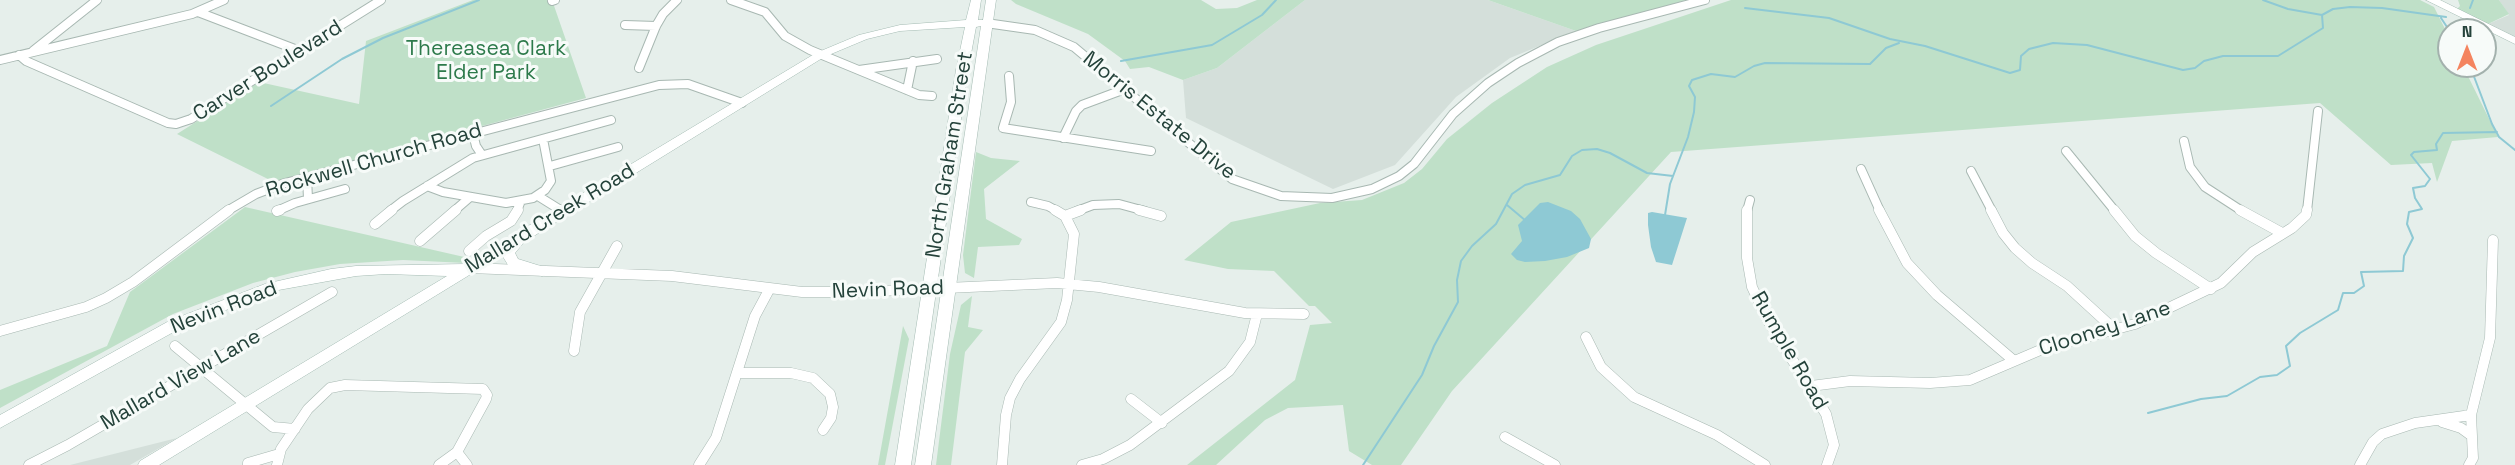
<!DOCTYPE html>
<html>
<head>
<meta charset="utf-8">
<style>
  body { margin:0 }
  #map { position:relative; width:2515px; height:465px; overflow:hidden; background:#e6efeb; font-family:"Space Grotesk",sans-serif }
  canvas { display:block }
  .north { position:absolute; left:2437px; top:18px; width:60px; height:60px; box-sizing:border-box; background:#f7fbf9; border:2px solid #a3b1ad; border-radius:50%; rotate:0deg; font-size:16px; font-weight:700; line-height:24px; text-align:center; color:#24423a }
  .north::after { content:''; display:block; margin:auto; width:21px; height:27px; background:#f4845f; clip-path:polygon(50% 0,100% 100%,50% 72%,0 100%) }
</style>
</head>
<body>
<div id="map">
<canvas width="2515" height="465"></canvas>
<div class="north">N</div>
</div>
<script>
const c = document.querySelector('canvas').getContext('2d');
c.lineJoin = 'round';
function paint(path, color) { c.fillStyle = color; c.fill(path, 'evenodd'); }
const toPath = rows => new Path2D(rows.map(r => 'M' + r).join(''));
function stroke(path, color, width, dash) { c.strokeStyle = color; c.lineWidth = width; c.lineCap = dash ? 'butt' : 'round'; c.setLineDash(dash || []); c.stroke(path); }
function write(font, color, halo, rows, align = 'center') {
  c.font = font + ' "Space Grotesk",sans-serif'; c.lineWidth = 6; c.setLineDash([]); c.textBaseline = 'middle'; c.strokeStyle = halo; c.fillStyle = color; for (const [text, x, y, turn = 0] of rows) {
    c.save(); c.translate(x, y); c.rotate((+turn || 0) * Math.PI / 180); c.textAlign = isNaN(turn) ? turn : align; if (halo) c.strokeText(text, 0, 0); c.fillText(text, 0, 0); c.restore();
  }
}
paint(toPath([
  [1305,0,1488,0,1576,31,1510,58,1456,97,1395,165,1333,189,1186,118,1183,80,1217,68],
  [2499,0,2515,0,2515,37,2488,24,2509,15],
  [177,438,130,465,70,465]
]), '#d4dfda');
paint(toPath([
  [473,0,552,0,586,98,274,182,177,134,259,82,359,104,366,41],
  [1011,0,1201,0,1216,9,1237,8,1257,0,1305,0,1217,68,1183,80,1149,67,1130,69,1125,61,1088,34,1016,4],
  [1488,0,1687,0,1576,31],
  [1731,0,2420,0,2434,7,2449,37,2449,66,2463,66,2498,137,2452,141,2437,182,2432,163,2391,165,2320,103,1671,152,1452,391,1401,465,1372,465,1349,451,1343,405,1288,408,1265,420,1216,465,1187,465,1295,380,1310,325,1332,323,1315,306,1309,306,1274,271,1228,269,1184,260,1231,222,1320,203,1362,200,1404,183,1422,169,1447,139,1492,103,1547,67,1596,45],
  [2458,0,2499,0,2509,14,2488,24,2457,9,2460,6],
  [976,152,991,158,1020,161,984,189,986,219,1022,239,1019,245,978,247,974,278,965,273,963,255],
  [245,207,473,259,466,263,403,260,340,264,295,272,253,283,173,314,0,408,0,390,107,346,130,292],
  [972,296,968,327,983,330,965,352,951,465,936,465,950,354,961,305],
  [903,326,909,339,885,465,878,465]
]), '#bfe0c8');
paint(toPath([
  [1548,202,1571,211,1580,219,1591,239,1589,248,1567,257,1545,261,1525,262,1517,260,1511,254,1522,241,1518,225,1540,203],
  [1652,212,1687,218,1672,265,1656,262,1651,247,1648,225,1648,213]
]), '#8ec9d4');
stroke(toPath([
  [2263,0,2288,9,2322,15,2333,9,2350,7,2382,8,2446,17],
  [1745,8,1829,18,1890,39,1925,46,2010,73,2020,70,2021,56,2029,49,2053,43,2087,45,2183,70,2195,68,2204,61,2223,56,2278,56,2323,28,2322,15],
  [2470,8,2473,0],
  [2441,18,2449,30],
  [1121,61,1212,45,1262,15,1276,0],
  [2470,66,2492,124,2499,137,2515,150],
  [271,106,342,59,383,38,479,0],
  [1507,205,1526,221],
  [1665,215,1670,184,1688,137,1694,112,1695,97,1689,86,1692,80,1711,74,1735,77,1754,66,1765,63,1870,64,1886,48,1899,43],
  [2148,413,2201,399,2227,396,2260,377,2277,375,2290,366,2286,346,2300,333,2338,310,2343,293,2354,293,2364,286,2361,272,2403,271,2404,256,2413,238,2407,224,2409,212,2422,209,2415,198,2413,188,2425,186,2430,179,2411,155,2414,152,2437,150,2436,144,2443,133,2497,132],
  [1363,465,1422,375,1434,346,1458,302,1457,280,1461,261,1472,246,1496,224,1512,194,1525,185,1560,175,1572,156,1582,150,1597,149,1610,153,1647,173,1673,176]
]), '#8ec9d4', 2);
const streetFar1 = toPath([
  [731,0,765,12,785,36,810,50,919,95,932,96],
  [552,1,555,0],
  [198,12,300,51],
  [986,23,1035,30,1074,47,1232,179,1281,196,1332,198,1372,189,1399,176,1414,164,1453,114,1488,83,1518,63,1558,42,1599,28,1705,0],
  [625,25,656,26],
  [33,51,97,0],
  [19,55,26,61,168,123,176,124,191,119,381,0],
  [0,60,192,14,224,0],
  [639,68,656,26,663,14,677,0],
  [859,70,937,59],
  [1009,76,1011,102,1003,128,1151,151],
  [907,90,913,61],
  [473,134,476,146,482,155],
  [1063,138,1076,111,1082,105,1125,89],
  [2184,141,2190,167,2205,187,2242,211],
  [2066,151,2115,211],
  [550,166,618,147],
  [1861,169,1880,211],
  [1971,171,1992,211],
  [307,177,308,199],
  [427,186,443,192,506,203,533,198,545,190,551,181,543,139],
  [538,196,562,211],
  [1031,202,1048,206,1057,211],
  [227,211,256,194,285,183,659,85,688,84,742,103],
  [277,211,295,203,345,189],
  [390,211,403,201,473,158,611,120],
  [454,211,469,198],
  [517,211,520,203],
  [1077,211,1093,205,1119,204,1145,211],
  [1747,211,1750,200],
  [2307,211,2318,111]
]);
const street = toPath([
  [560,210,563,212],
  [1139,210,1161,216],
  [1747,210,1747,258,1752,287,1767,319,1826,414,1834,445,1827,465],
  [1879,210,1907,263,1937,295,2013,360],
  [1991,210,2003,233,2015,248,2032,263,2067,286,2114,329],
  [2114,210,2135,236,2156,253,2211,289],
  [2240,210,2282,233],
  [277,211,280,210],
  [1065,216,1081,210],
  [375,224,392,210],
  [420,241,456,210],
  [469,251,486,236,511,221,518,210],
  [470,268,672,276,802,292,858,292,1057,283,1099,287,1245,313,1304,314],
  [0,331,86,307,106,298,133,282,229,210],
  [1586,337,1601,367,1634,397,1717,435,1765,465],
  [175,346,273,427,295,429],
  [574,351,580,312,617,246],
  [737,373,791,373,813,378,830,394,833,407,831,418,823,430],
  [1811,386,1850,381,1930,383,1970,380,2045,348,2135,324,2221,283,2253,252,2292,228,2306,215,2307,210],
  [1131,399,1162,423],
  [2471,415,2490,338,2493,240],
  [2442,422,2461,428,2472,436],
  [1505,437,1555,465],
  [457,452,467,465],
  [29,465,68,445,332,292],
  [248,465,248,463,279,454],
  [277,465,281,449,308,409,330,388,345,385,483,389,487,395,486,399,457,452,439,465],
  [699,465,716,438,755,316,770,288],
  [1002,465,1006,415,1010,398,1020,379,1061,322,1067,300,1074,234,1065,216,1055,210],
  [1082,465,1103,459,1130,445,1229,371,1250,342,1257,314],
  [2360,465,2373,442,2382,434,2415,423,2471,415,2473,458,2469,465]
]);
const secondary = toPath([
  [971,0,981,0,978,20,983,20,986,0,996,0,931,465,915,465,981,26,976,27,968,70,911,465,895,465,956,70,965,27,900,31,867,39,824,57,524,242,515,253,518,259,547,268,549,271,547,274,542,276,508,265,502,255,159,465,138,465,140,461,447,276,386,274,356,276,273,291,179,329,0,428,0,415,169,321,265,284,331,269,356,266,465,264,816,53,859,35,900,25,966,20,971,0],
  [2426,0,2440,0,2515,37,2515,44,2426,0]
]);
stroke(streetFar1, '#a8b8b2', 10);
stroke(street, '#a8b8b2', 11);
stroke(secondary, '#a4bbb3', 1);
stroke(streetFar1, '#fff', 8);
stroke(street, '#fff', 10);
paint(secondary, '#fff');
write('21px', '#2d7a4b', '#f7fbf9', [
  ["Thereasea Clark",486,49],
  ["Elder Park",486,73]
]);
write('21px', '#24423a', '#f7fbf9', [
  ["Carver Boulevard",268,71,-32],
  ["Morris Estate Drive",1159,116,39],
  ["North Graham Street",950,155,-81],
  ["Rockwell Church Road",374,161,-16],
  ["Mallard Creek Road",550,219,-31],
  ["Nevin Road",888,290,-2],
  ["Nevin Road",224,308,-21],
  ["Clooney Lane",2105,329,-18],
  ["Rumple Road",1789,351,60],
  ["Mallard View Lane",181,380,-30]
]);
</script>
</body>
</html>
